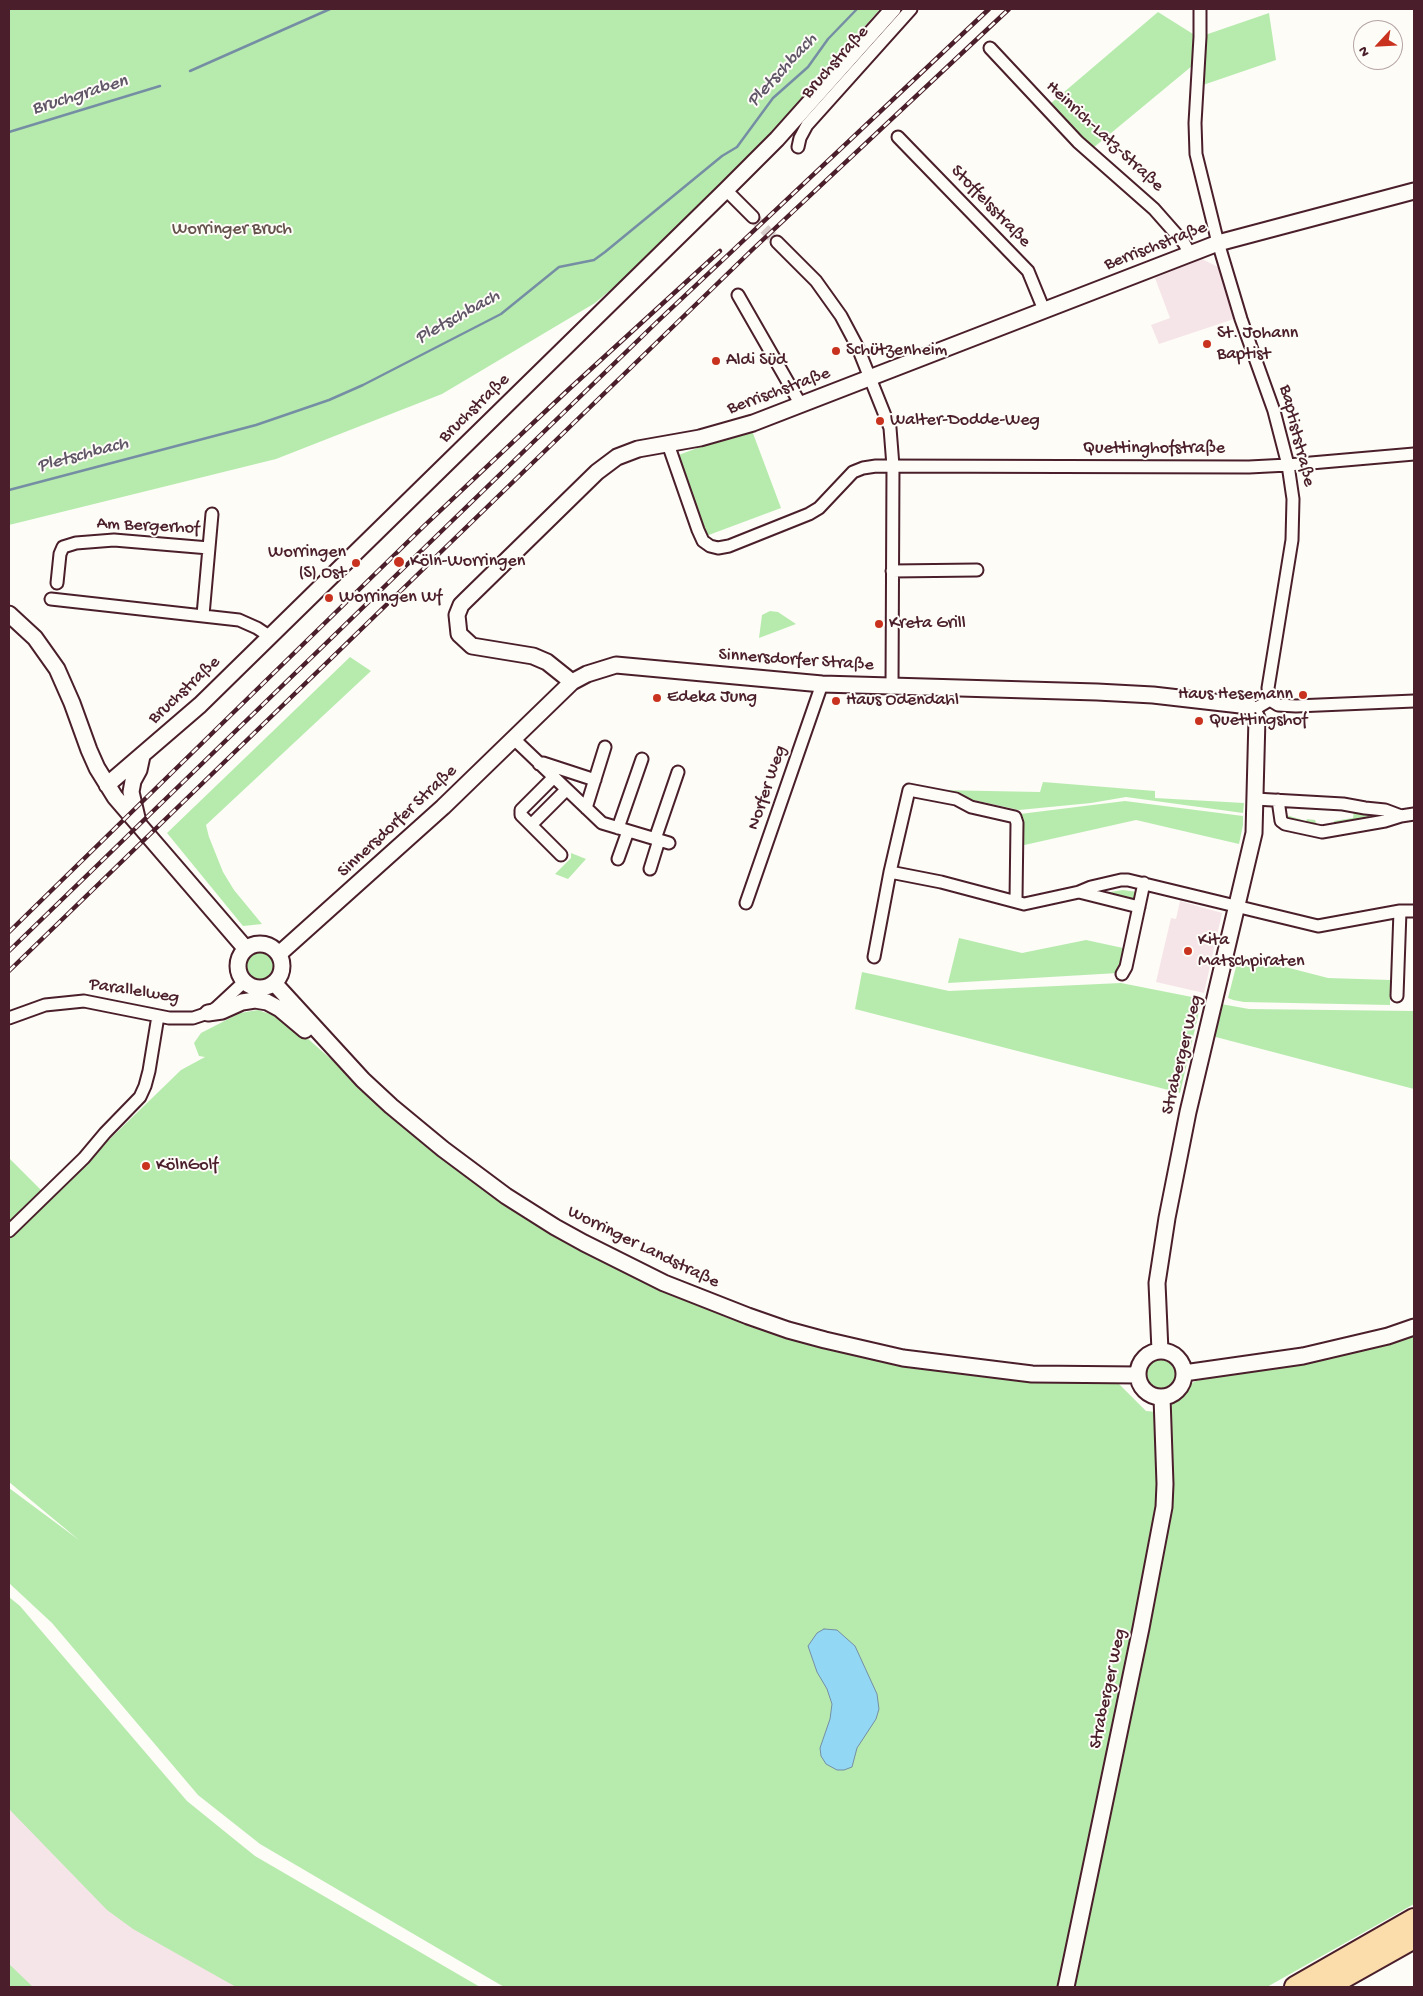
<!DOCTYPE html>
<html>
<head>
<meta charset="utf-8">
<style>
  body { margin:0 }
  #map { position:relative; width:1423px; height:1996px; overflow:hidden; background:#fdfcf7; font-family:"Gochi Hand",sans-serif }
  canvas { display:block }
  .frame { position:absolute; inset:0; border:10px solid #4a1f2b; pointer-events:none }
  .north { position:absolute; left:1353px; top:20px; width:50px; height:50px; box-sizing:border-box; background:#fdfcf7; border:1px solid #b5a4a5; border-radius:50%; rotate:245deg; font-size:14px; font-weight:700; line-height:20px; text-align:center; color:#4a1f2b }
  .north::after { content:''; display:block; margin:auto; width:18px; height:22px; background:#c8321e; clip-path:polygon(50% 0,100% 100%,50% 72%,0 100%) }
</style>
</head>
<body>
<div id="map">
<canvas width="1423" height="1996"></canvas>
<div class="frame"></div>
<div class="north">N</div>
</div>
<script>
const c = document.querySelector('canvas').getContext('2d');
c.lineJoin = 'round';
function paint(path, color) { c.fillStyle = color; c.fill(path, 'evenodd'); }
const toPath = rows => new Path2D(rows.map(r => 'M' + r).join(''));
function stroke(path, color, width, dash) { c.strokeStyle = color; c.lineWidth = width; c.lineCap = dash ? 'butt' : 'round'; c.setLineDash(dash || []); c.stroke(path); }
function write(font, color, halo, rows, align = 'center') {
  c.font = font + ' "Gochi Hand",sans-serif'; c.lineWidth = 4; c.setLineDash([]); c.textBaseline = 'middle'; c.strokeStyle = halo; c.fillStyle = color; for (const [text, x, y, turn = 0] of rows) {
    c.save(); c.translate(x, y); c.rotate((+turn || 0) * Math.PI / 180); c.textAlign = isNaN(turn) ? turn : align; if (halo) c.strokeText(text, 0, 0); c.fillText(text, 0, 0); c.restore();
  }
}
paint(toPath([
  [1202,259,1220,268,1234,319,1159,344,1151,325,1170,318,1155,278],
  [1180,901,1222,913,1204,993,1156,982,1171,918,1176,919],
  [9,1599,187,1803,257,1858,477,1987,9,1987]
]), '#f6e5e8');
paint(toPath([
  [9,9,880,9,741,167,647,259,595,303,442,394,276,459,9,525],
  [1158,12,1193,34,1192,66,1093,148,1050,104],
  [1269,13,1276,60,1203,85,1205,35],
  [751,428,781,508,706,536,676,456],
  [770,611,778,612,796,624,759,638,762,615],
  [350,657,371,671,206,825,209,837,223,872,234,890,262,924,243,926,167,833],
  [1043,782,1155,791,1155,798,1244,803,1243,813,1126,797,1091,803,1019,810,937,792,937,790,1040,792],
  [1125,801,1243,816,1243,825,1239,844,1136,820,1020,846,1020,814],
  [1354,811,1385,813,1385,816,1334,824,1334,821,1353,818],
  [1283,814,1306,821,1307,819,1315,820,1317,825,1283,817],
  [571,853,586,859,568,879,555,874,571,858],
  [1123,890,1137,892,1136,899,1132,901,1104,893],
  [959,938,1022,953,1086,940,1123,948,1118,973,948,983],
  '244 967a17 17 0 1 1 34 0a17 17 0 1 1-34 0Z',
  [1239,955,1328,978,1390,980,1390,1005,1244,1002,1233,1000,1228,998],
  [862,972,949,991,1121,983,1202,999,1180,1093,855,1009],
  [1221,1004,1249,1009,1414,1011,1414,1089,1212,1036],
  [258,1010,287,1020,417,1136,512,1205,794,1338,1106,1382,1119,1384,1146,1411,1169,1413,1173,1401,1187,1386,1196,1381,1414,1334,1414,1904,1267,1987,504,1987,260,1844,198,1795,52,1623,9,1583,9,1488,79,1540,9,1482,9,1158,49,1198,181,1070,205,1057,199,1056,194,1043,201,1033,240,1013],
  '1146 1374a16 16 0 1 1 32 0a16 16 0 1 1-32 0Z',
  [9,1597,20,1606,187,1801,255,1856,480,1987,236,1987,133,1929,107,1910,9,1809],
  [9,1964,33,1987,9,1987]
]), '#b7ebad');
const water = toPath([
  [824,1629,837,1630,855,1646,877,1694,879,1709,876,1719,857,1748,852,1767,844,1770,837,1770,826,1764,821,1756,820,1748,830,1719,832,1704,827,1689,817,1672,808,1646,817,1633,824,1629]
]);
paint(water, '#92d8f4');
stroke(water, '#758ea4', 1);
stroke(toPath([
  [190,71,330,9],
  [9,132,160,86],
  [9,490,256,425,329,400,363,385,501,314,559,267,594,260,605,252,722,156,737,147,773,98,808,67,828,39,857,9]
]), '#758ea4', 2.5);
stroke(toPath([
  [753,217,777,242]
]), '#d9d0ce', 11, [11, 5.5]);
const street = toPath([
  [1200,9,1200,37,1195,123,1196,154,1217,239,1241,319,1274,411,1288,465,1293,499,1292,540,1268,688,1270,700],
  [990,48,1078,142,1154,209,1184,243,1190,254],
  [898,137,1028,271,1044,310],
  [798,147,800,138,807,125,911,9],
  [726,190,753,217],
  [777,242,816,281,841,316,858,348,890,428,893,466,892,687],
  [738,295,801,405],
  [668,444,698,530,703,541,710,546,718,548,729,546,809,514,819,508,853,472,863,468,876,466,1249,467,1288,465,1414,454],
  [892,571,977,570],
  [57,583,60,554,63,547,76,543,114,540,209,548],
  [51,599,239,620,257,628,269,636],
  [203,615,212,514],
  [1253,710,1270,700,1278,705,1296,706,1414,701],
  [514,739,602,823,669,843],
  [539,764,543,763,595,780],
  [553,778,521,810,521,815,531,825,566,790],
  [1255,799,1343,804,1365,808,1385,810,1401,816],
  [1278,800,1281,821,1285,824,1322,832,1385,821,1401,816,1414,814],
  [586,808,605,747],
  [531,825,561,855],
  [618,828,642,759],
  [655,839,678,772],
  [618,859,628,831],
  [650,869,659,840],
  [1079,892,1139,907],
  [1016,900,1017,823,1015,817,971,807,956,799,909,790,890,872,941,882,1024,904,1079,892,1091,887,1121,880,1128,880,1318,926,1400,911,1397,996],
  [746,903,822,684],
  [1400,911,1414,911],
  [874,957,890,872],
  [1122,974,1126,967,1144,883],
  [9,1018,45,1005,84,1001,169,1018,193,1018,208,1013,216,1008,244,982],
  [9,1231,84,1158,105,1133,140,1097,145,1086,149,1071,158,1016]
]);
const secondary = toPath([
  [9,614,35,638,57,669,72,703,89,750,97,768,115,797,246,949],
  [572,682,547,662,533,656,472,646,459,634,457,615,461,605,466,600,597,472,617,457,638,449,700,438,753,423,1218,243,1414,191],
  [107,785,200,705,726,190,777,139,893,9],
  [138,822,131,792,133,781,139,770,142,756],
  '238 966a22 22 0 1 1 44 0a22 22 0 1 1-44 0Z',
  [279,954,443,807,572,682,587,674,616,665,822,684,1097,692,1153,695,1249,706,1253,710,1257,718,1254,833,1188,1112,1167,1218,1157,1283,1160,1351],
  [275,984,363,1080,391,1106,443,1149,506,1196,555,1227,584,1243,664,1283,748,1316,788,1330,825,1340,903,1358,1032,1374,1138,1375],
  [208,1013,222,1011,242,1002,255,1000,267,1002,280,1009,305,1030],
  '1138 1374a23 23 0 1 1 46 0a23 23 0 1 1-46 0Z',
  [1184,1373,1303,1356,1388,1336,1414,1327],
  [1066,1987,1141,1628,1164,1507,1165,1484,1162,1397]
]);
const highway = toPath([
  [1295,1987,1414,1919],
  [1327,1987,1414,1938]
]);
stroke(street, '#4a1f2b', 15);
stroke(secondary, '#4a1f2b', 19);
stroke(highway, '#4a1f2b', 24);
stroke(street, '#fdfcf7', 11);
stroke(secondary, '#fdfcf7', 15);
stroke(highway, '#faddab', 20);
const rail = toPath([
  [9,932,424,526,568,390,720,251],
  [9,951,658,321,989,9],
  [9,971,752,250,1009,9]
]);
stroke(rail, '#4a1f2b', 4.5);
stroke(rail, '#fdfcf7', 2.5, [8]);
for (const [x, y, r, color] of [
  [1207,344,5,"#c8321e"],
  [836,351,5,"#c8321e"],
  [716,361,5,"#c8321e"],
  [880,421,5,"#c8321e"],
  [399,562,6,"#c8321e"],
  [356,563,5,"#c8321e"],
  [329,598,5,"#c8321e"],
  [879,624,5,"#c8321e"],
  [1303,695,5,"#c8321e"],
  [657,698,5,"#c8321e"],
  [836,701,5,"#c8321e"],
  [1199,721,5,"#c8321e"],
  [1188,951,5,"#c8321e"],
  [146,1166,5,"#c8321e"]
]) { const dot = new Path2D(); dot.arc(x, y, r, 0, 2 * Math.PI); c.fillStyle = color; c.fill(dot); stroke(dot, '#fdfcf7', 2); }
write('18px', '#4a1f2b', '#fdfcf7', [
  ["Bruchstraße",836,63,-48],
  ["Heinrich-Latz-Straße",1104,137,43],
  ["Stoffelsstraße",990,207,46],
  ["Berrischstraße",1156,247,-21],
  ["Berrischstraße",779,392,-20],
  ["Bruchstraße",475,409,-44],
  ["Baptiststraße",1296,436,76],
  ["Quettinghofstraße",1154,449],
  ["Am Bergerhof",148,527,3],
  ["Sinnersdorfer Straße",796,661,4],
  ["Bruchstraße",185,691,-43],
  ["Norfer Weg",768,788,-71],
  ["Sinnersdorfer Straße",398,822,-43],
  ["Parallelweg",134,992,9],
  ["Straberger Weg",1183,1055,-76],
  ["Worringer Landstraße",643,1248,26],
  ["Straberger Weg",1109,1689,-78]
]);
write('18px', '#65524c', '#fdfcf7', [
  ["Worringer Bruch",232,230]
]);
write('18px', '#4a1f2b', '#fdfcf7', [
  ["St. Johann",1217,334],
  ["Baptist",1217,355],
  ["Schützenheim",846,351],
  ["Aldi Süd",726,361],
  ["Walter-Dodde-Weg",890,421],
  ["Worringen",346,553,"right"],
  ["(S) Ost",346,574,"right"],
  ["Köln-Worringen",410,562],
  ["Worringen Wf",339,598],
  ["Kreta Grill",889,624],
  ["Haus Hesemann",1293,695,"right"],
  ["Edeka Jung",667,698],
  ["Haus Odendahl",846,701],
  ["Quettingshof",1209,721],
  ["Kita",1198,941],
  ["Matschpiraten",1198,962],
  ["KölnGolf",156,1166]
], 'left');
write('italic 19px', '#605667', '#fdfcf7', [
  ["Pletschbach",783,71,-47],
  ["Bruchgraben",80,96,-17],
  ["Pletschbach",458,318,-29],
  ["Pletschbach",83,456,-15]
]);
</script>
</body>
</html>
